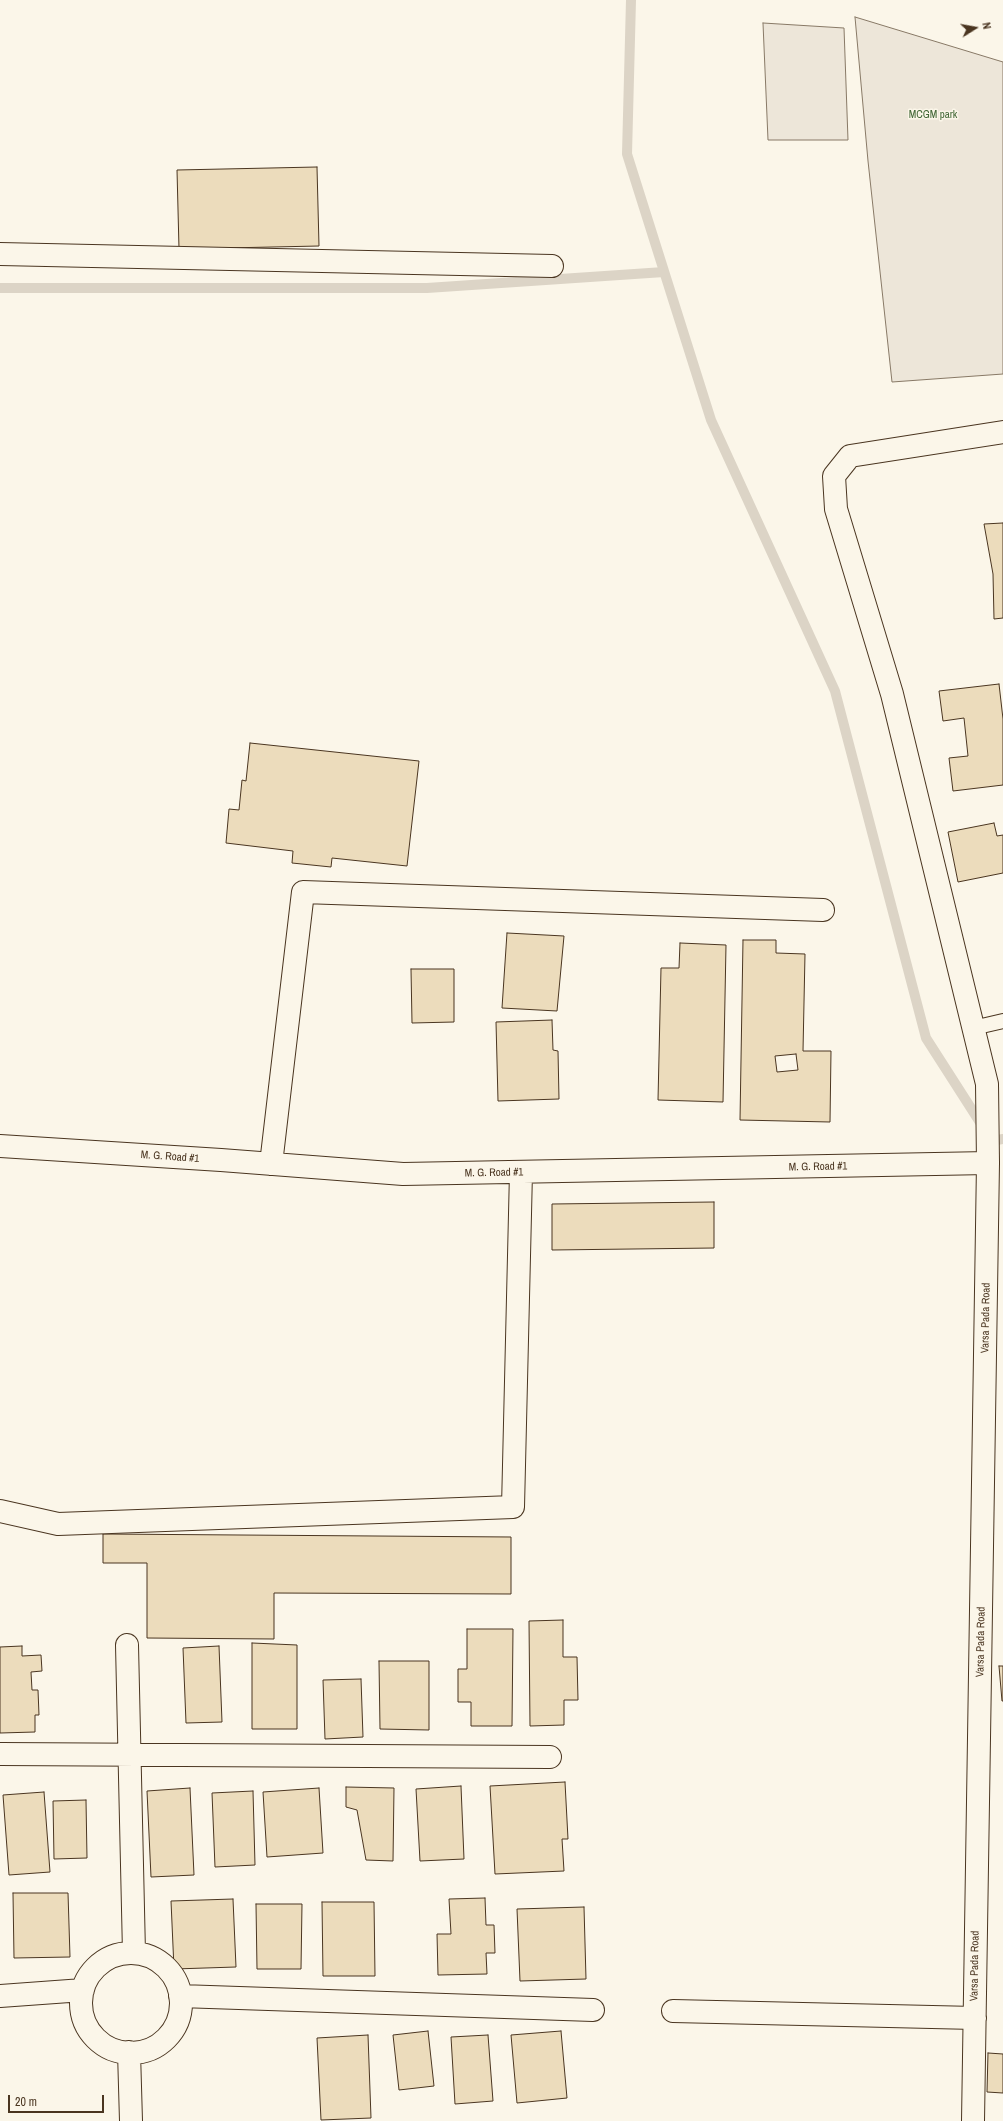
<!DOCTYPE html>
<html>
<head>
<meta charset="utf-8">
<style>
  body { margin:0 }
  #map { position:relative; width:1003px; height:2121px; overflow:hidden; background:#fbf6e9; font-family:"Archivo Narrow",sans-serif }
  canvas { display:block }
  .north { position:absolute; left:955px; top:8px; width:40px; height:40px; -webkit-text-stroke:3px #fbf6e9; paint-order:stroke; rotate:79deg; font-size:11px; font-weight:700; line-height:16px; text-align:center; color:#4a3520 }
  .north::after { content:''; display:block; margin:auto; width:14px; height:18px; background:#4a3520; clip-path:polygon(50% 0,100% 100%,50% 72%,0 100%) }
  .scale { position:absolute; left:8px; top:2095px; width:96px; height:18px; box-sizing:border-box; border:2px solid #4a3520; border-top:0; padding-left:5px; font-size:12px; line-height:14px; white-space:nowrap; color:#4a3520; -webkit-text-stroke:3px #fbf6e9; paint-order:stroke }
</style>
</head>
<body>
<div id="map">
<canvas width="1003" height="2121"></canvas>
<div class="north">N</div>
<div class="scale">20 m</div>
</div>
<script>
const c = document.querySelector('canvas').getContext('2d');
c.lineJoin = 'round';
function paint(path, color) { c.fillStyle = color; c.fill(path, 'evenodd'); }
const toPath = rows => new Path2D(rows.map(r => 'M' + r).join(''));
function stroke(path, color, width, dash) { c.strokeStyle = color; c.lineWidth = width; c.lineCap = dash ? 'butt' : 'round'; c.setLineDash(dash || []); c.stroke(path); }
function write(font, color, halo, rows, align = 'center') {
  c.font = font + ' "Archivo Narrow",sans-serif'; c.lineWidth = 3; c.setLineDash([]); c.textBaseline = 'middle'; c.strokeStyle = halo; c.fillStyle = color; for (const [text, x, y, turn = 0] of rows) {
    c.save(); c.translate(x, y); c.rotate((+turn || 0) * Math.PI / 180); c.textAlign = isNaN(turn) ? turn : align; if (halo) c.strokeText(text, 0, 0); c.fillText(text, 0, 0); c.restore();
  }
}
const green = toPath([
  [855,17,1003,62,1003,374,892,382,868,161,855,17],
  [763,23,844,28,848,140,768,140,763,23]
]);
paint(green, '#ede6d9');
stroke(green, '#887966', 1);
stroke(toPath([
  [631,0,627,154,711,420,835,691,926,1038,992,1141,1003,1139],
  [0,288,427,288,664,272]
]), '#dcd4c6', 10);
const building = toPath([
  [317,167,319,246,179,249,177,170,317,167],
  [1003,523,1003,618,994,619,993,574,984,524,1003,523],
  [999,684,1003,719,1003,785,953,791,949,758,968,756,964,718,943,721,939,691,999,684],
  [250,743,419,761,407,866,332,858,331,867,292,863,293,851,226,843,229,809,239,810,242,780,246,781,250,743],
  [994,823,997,836,1003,835,1003,873,958,882,948,832,994,823],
  [507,933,564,936,557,1011,502,1008,507,933],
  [743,940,776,940,776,953,805,954,803,1051,831,1051,830,1122,740,1120,743,940],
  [796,1054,798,1070,777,1072,775,1056,796,1054],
  [680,943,726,945,723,1102,658,1100,661,968,679,968,680,943],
  [411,969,454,969,454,1022,412,1023,411,969],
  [552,1020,553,1050,558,1051,559,1099,498,1101,496,1022,552,1020],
  [714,1202,714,1248,552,1250,552,1204,714,1202],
  [103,1534,511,1537,511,1594,274,1593,274,1639,147,1638,147,1563,103,1563,103,1534],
  [563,1620,563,1657,577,1657,578,1700,564,1700,564,1725,530,1726,529,1621,563,1620],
  [467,1629,513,1629,512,1726,471,1726,471,1702,458,1702,458,1669,467,1669,467,1629],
  [252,1643,297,1645,297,1729,252,1729,252,1643],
  [22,1646,22,1656,41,1655,42,1671,31,1672,32,1690,38,1690,39,1715,35,1715,35,1732,0,1733,0,1647,22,1646],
  [219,1646,222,1722,186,1723,183,1648,219,1646],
  [379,1661,429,1661,429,1730,380,1729,379,1661],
  [999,1666,1003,1666,1003,1701,1002,1701,999,1666],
  [361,1679,363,1737,325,1739,323,1680,361,1679],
  [565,1782,568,1839,562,1839,564,1871,495,1874,490,1786,565,1782],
  [461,1786,464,1859,420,1861,416,1789,461,1786],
  [346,1787,394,1788,393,1861,366,1860,357,1810,346,1807,346,1787],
  [190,1788,194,1875,151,1877,147,1791,190,1788],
  [319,1788,323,1853,267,1857,263,1792,319,1788],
  [253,1791,255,1865,215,1867,212,1793,253,1791],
  [44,1792,50,1872,9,1875,3,1795,44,1792],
  [86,1800,87,1858,54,1859,53,1801,86,1800],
  [13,1893,68,1893,70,1957,14,1958,13,1893],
  [485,1898,486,1925,494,1925,495,1953,486,1953,487,1974,438,1975,437,1934,451,1934,449,1899,485,1898],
  [233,1899,236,1967,174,1969,171,1901,233,1899],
  [322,1902,374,1902,375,1976,323,1976,322,1902],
  [256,1904,302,1904,301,1969,257,1969,256,1904],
  [584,1907,586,1979,520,1981,517,1909,584,1907],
  [428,2031,434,2086,399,2090,393,2035,428,2031],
  [561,2031,567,2098,517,2103,511,2035,561,2031],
  [368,2035,371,2118,321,2120,317,2038,368,2035],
  [488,2035,493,2101,455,2104,451,2037,488,2035],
  [988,2053,1003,2054,1003,2093,987,2092,988,2053]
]);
paint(building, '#ecdcbc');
stroke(building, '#4a3520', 1);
const service = toPath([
  [973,1028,1003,1021]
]);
const minor = toPath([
  [0,254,552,266],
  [0,1146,221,1160,403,1174,988,1163],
  [271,1164,303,892,823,910],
  [0,1511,58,1524,513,1507,521,1172],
  [127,1645,134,1953],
  [0,1754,550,1757],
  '81 2003a50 50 0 1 1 100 0a50 50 0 1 1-100 0Z',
  [0,1996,83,1990],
  [180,1996,593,2010],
  [673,2011,975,2018],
  [129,2052,131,2121],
  [973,2121,988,1163,987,1084,892,694,836,509,834,476,850,456,1003,432]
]);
stroke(service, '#4a3520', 16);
stroke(minor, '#4a3520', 24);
stroke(service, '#fbf6e9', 14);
stroke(minor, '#fbf6e9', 22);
write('11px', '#436837', '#fbf6e9', [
  ["MCGM park",933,115]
]);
write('11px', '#4a3520', '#fbf6e9', [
  ["M. G. Road #1",170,1157,4],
  ["M. G. Road #1",818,1167,-1],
  ["M. G. Road #1",494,1173,-1],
  ["Varsa Pada Road",986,1318,-89],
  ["Varsa Pada Road",981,1642,-89],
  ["Varsa Pada Road",975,1966,-89]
]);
</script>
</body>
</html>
